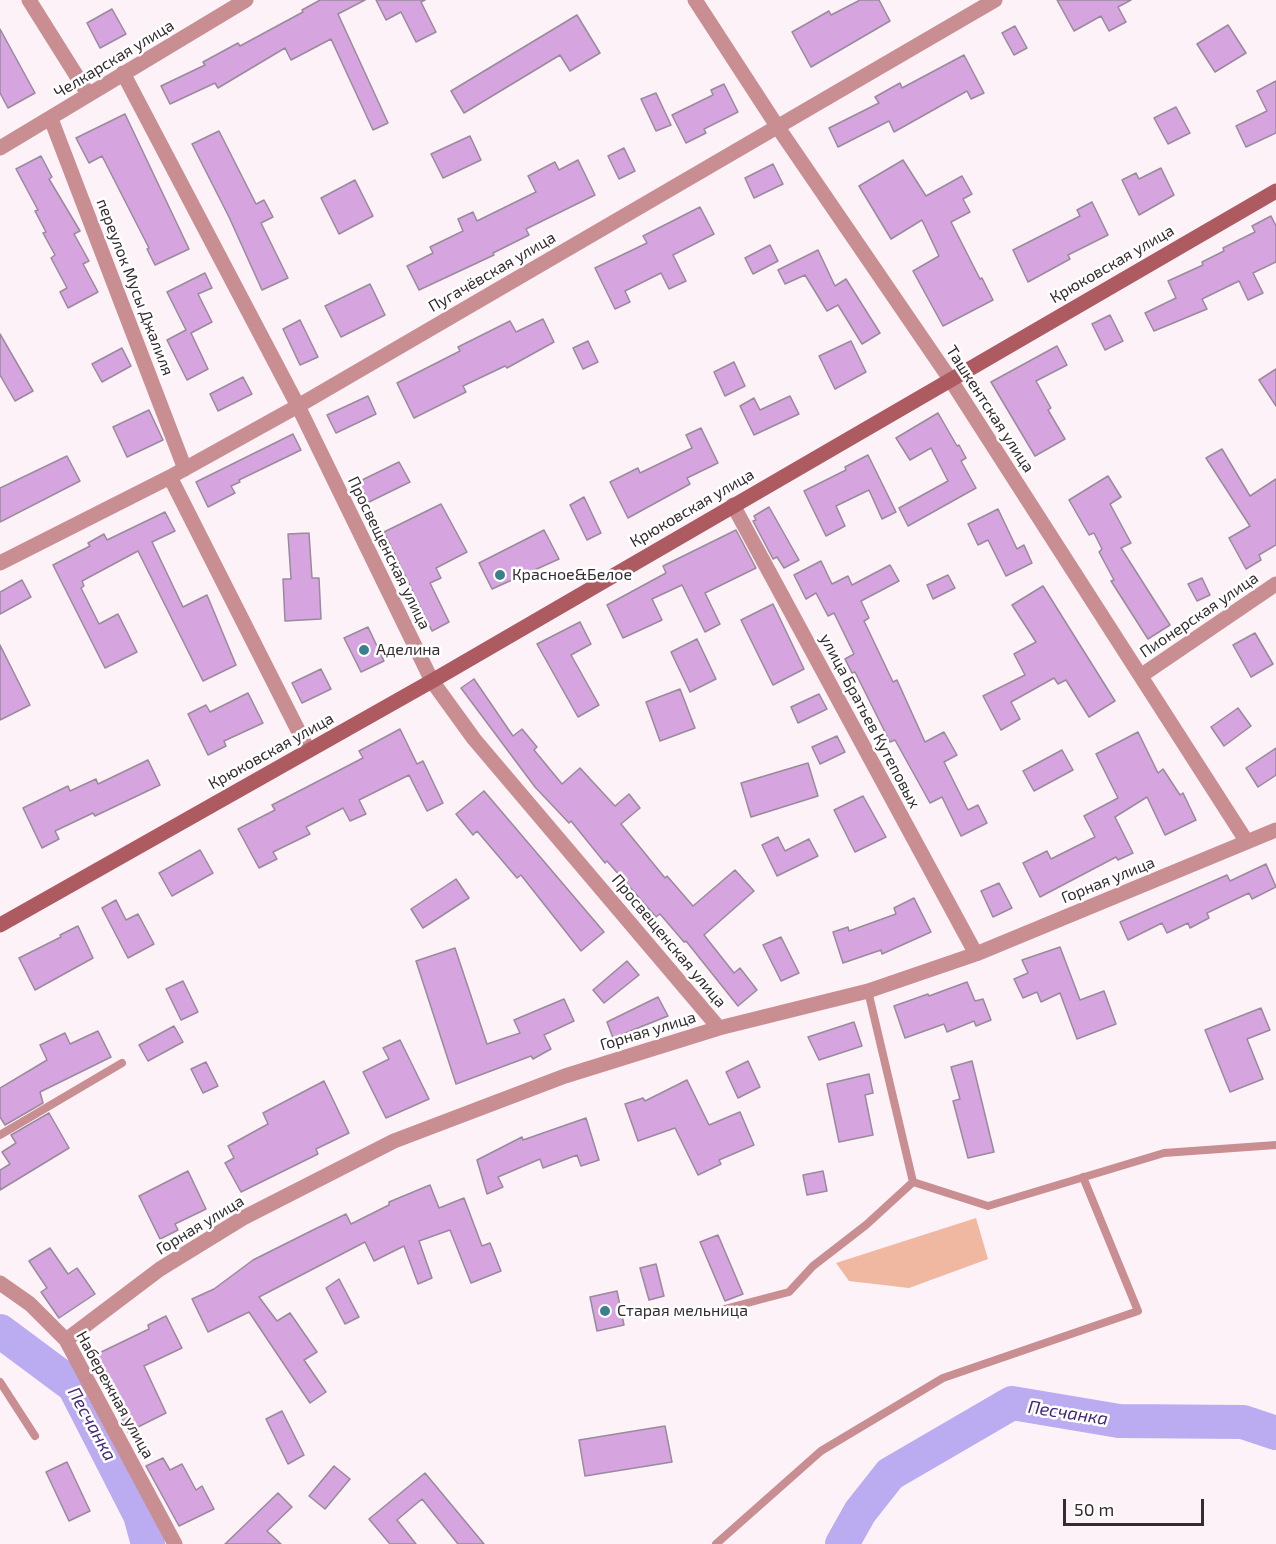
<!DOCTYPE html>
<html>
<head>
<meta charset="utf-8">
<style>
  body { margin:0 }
  #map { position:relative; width:1276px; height:1544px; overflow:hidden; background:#fdf2f7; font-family:"Exo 2",sans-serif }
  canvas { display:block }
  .scale { position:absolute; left:1063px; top:1499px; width:141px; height:27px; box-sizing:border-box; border:3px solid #362c30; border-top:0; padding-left:8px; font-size:18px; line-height:21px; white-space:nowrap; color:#362c30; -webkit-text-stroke:4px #fff; paint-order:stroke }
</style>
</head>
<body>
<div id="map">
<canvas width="1276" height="1544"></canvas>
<div class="scale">50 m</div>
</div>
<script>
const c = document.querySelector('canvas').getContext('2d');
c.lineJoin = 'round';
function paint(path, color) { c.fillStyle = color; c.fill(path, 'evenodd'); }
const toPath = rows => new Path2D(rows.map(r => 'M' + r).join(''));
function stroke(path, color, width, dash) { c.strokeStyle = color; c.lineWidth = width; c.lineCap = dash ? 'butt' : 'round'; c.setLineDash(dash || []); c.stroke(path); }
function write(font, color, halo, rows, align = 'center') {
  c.font = font + ' "Exo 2",sans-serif'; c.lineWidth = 5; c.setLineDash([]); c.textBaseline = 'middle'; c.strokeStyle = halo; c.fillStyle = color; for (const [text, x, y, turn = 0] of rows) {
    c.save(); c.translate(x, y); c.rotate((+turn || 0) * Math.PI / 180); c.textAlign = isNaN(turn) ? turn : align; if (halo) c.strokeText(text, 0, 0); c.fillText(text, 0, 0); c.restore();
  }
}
paint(toPath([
  [976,1218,988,1259,909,1288,849,1281,836,1263]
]), '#f0b8a1');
stroke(toPath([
  [0,1331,74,1386,140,1515,148,1544],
  [842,1544,860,1512,890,1474,1012,1403,1119,1421,1243,1422,1276,1433]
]), '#bbabf1', 34);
const building = toPath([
  [320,0,365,0,338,14,388,123,373,130,331,39,291,60,285,48,218,88,215,83,170,104,161,86,205,65,203,62,238,43,240,46,303,12,302,10,320,0],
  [376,0,425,0,421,2,436,32,416,42,401,12,386,20,376,0],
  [860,0,879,0,890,21,811,67,792,32,829,11,831,15,860,0],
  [1057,0,1131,0,1118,7,1126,22,1109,31,1101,16,1074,31,1057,0],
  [112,9,126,34,100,48,87,23,112,9],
  [577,15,600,53,570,71,560,55,464,113,451,91,577,15],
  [1228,25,1246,53,1215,72,1197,44,1228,25],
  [1015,26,1027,48,1014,55,1002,33,1015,26],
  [0,29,35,93,8,108,0,93,0,29],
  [964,55,984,93,971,99,967,91,894,132,889,121,838,147,829,128,879,103,875,97,900,83,902,88,964,55],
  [1276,81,1276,133,1246,147,1236,126,1267,111,1257,91,1276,81],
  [724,84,738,112,704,129,706,133,686,143,672,115,713,95,711,90,724,84],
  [656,93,671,125,656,131,641,99,656,93],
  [1176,107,1190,133,1168,144,1154,118,1176,107],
  [125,114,189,249,155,265,147,249,149,248,102,156,89,163,76,138,125,114],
  [219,131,256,204,264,200,273,217,261,223,288,278,262,290,229,217,192,144,219,131],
  [470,136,481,160,443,178,431,154,470,136],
  [624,148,635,171,619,179,608,156,624,148],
  [41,156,52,177,49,179,80,231,74,234,89,261,83,264,98,292,68,308,60,292,67,288,51,258,55,255,43,233,46,232,35,211,38,210,16,169,41,156],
  [578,160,595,195,526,229,529,235,493,253,494,255,419,290,407,266,433,253,430,247,463,231,458,219,473,212,477,221,536,192,528,176,555,162,559,170,578,160],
  [903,160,926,196,962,176,972,194,963,199,970,212,951,222,980,279,982,278,993,300,943,326,913,271,939,256,922,220,891,239,859,186,903,160],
  [773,164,783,184,754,198,745,178,773,164],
  [1161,168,1174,195,1139,215,1122,180,1136,173,1139,179,1161,168],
  [355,180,373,216,339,234,321,198,355,180],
  [1092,202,1108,235,1068,255,1070,259,1028,282,1013,250,1080,216,1077,210,1092,202],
  [700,207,714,234,673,255,686,281,669,289,661,273,625,291,630,302,615,309,595,268,647,243,643,236,700,207],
  [1271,216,1276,226,1276,262,1253,273,1263,293,1248,300,1239,281,1202,299,1207,309,1154,331,1145,313,1176,298,1168,281,1203,265,1202,262,1224,251,1223,248,1255,232,1252,226,1271,216],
  [770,245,778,261,753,274,745,258,770,245],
  [818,250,835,286,846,279,880,333,862,344,838,305,827,311,805,275,785,284,778,270,818,250],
  [205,273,212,288,198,294,212,322,191,333,208,369,187,380,167,340,186,330,167,292,205,273],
  [370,284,385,315,341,337,325,306,370,284],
  [1110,315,1123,341,1105,350,1092,324,1110,315],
  [543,319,554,342,507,368,505,366,463,386,466,392,414,418,397,383,460,351,458,347,510,321,516,332,543,319],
  [300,320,318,357,300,365,283,329,300,320],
  [0,334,33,391,15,401,0,375,0,334],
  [588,341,598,362,583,369,573,348,588,341],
  [851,341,866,372,835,389,819,356,851,341],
  [1057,346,1067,365,1036,381,1051,408,1048,410,1065,439,1035,456,991,382,1057,346],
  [122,348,131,366,102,382,92,364,122,348],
  [734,362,745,386,725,396,714,372,734,362],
  [1276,369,1276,406,1259,380,1276,369],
  [243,377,252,394,218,411,210,394,243,377],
  [368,396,376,414,336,433,327,415,368,396],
  [790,396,799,414,754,435,740,406,754,398,760,410,790,396],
  [149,410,163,440,127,457,113,427,149,410],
  [938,413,957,446,959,445,966,458,961,461,976,488,908,526,899,508,948,481,931,448,910,460,896,438,938,413],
  [701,428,718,463,687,478,690,484,628,518,610,482,638,468,640,473,692,448,686,435,701,428],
  [293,434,301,450,239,480,240,482,231,486,235,493,208,507,196,482,293,434],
  [1222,449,1250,496,1276,479,1276,545,1259,555,1261,560,1246,569,1229,538,1250,526,1206,458,1222,449],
  [868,455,896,512,882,519,869,490,836,506,845,526,826,536,804,491,846,470,845,467,868,455],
  [67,456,80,481,0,522,0,488,67,456],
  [399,462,410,482,369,502,358,482,399,462],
  [1108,476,1121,497,1110,504,1131,543,1121,548,1170,625,1148,639,1111,581,1114,580,1099,552,1102,549,1094,533,1089,535,1069,500,1108,476],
  [584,497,601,533,587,540,570,505,584,497],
  [441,504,467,552,436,568,441,578,430,583,449,622,432,631,384,532,441,504],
  [769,507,799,560,784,568,777,557,773,559,753,521,756,520,754,516,769,507],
  [998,509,1017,549,1024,545,1032,563,1006,576,988,540,978,545,968,524,998,509],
  [165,512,175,531,152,542,183,607,207,595,236,665,203,681,138,551,82,581,84,586,81,588,99,624,118,614,137,652,105,668,53,565,90,546,88,543,104,534,107,540,165,512],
  [544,530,559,559,492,589,479,563,544,530],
  [736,530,756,568,705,593,720,624,705,632,682,585,652,599,662,620,623,638,607,605,666,573,663,566,736,530],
  [309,533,312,578,319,578,321,619,285,621,283,579,291,579,288,534,309,533],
  [821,561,832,584,848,576,852,585,890,565,899,581,861,601,869,618,864,621,893,682,897,680,925,742,944,732,957,755,944,762,968,810,978,805,987,823,961,836,942,797,930,803,895,740,890,742,855,672,852,673,845,659,854,654,834,613,828,616,816,593,806,599,794,575,821,561],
  [948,575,955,588,933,599,927,585,948,575],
  [1202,578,1210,595,1197,601,1188,584,1202,578],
  [22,580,31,597,0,614,0,592,22,580],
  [1043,586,1115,701,1089,717,1066,680,1058,684,1054,678,1011,702,1020,719,1001,730,983,696,1025,675,1014,654,1036,642,1012,605,1043,586],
  [773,604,804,669,773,685,741,620,773,604],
  [580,622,591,644,571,655,599,705,578,717,537,644,580,622],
  [368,627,384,661,361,672,344,638,368,627],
  [1255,633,1273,664,1251,677,1233,645,1255,633],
  [697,639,716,679,690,692,671,652,697,639],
  [0,645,30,705,0,720,0,645],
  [321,669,331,689,302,703,292,683,321,669],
  [474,679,513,736,522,729,537,747,534,750,562,784,580,768,615,806,629,794,640,808,621,824,665,878,667,876,693,906,735,870,754,891,704,935,734,973,740,968,757,990,738,1006,686,941,684,942,660,914,656,917,607,861,605,863,571,821,569,823,535,787,461,688,474,679],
  [680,689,695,728,660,741,646,702,680,689],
  [248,693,263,723,224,741,226,746,208,755,188,714,206,705,210,712,248,693],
  [819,694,827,709,798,723,791,707,819,694],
  [1238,708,1251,726,1224,746,1211,727,1238,708],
  [400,729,417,764,423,761,443,803,427,811,409,775,359,800,366,814,350,821,343,808,306,827,310,834,273,852,277,859,259,868,238,829,275,810,272,805,363,758,359,751,400,729],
  [1138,732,1158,773,1163,769,1180,795,1183,793,1196,820,1165,835,1147,797,1115,817,1133,853,1118,860,1116,857,1040,897,1023,863,1047,851,1051,859,1095,837,1084,816,1118,798,1096,754,1138,732],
  [837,736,845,752,820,764,812,747,837,736],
  [1276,748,1276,775,1258,787,1246,768,1276,748],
  [1062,750,1073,770,1034,791,1023,771,1062,750],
  [148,760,160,785,95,816,93,813,55,831,59,839,42,848,23,808,68,786,70,791,96,779,98,784,148,760],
  [808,763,818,796,751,817,741,783,808,763],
  [484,791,604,932,581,951,521,875,517,878,477,831,473,835,456,814,484,791],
  [863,796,886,837,855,852,834,810,863,796],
  [778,837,785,851,809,839,818,856,777,876,762,845,778,837],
  [200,850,213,873,172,896,159,873,200,850],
  [1266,864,1276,887,1252,899,1249,893,1207,913,1209,918,1190,928,1188,923,1167,933,1162,923,1128,940,1120,922,1227,875,1230,881,1266,864],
  [456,879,469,898,423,928,411,909,456,879],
  [999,883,1012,908,993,917,981,891,999,883],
  [914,898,931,932,882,954,881,950,843,963,833,932,848,927,849,931,896,914,894,908,914,898],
  [116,900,126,920,138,914,154,944,128,958,102,908,116,900],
  [78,926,93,958,35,990,19,958,61,937,60,935,78,926],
  [781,937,799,973,781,981,763,945,781,937],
  [1060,947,1080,1000,1104,991,1116,1024,1077,1039,1060,993,1041,1002,1037,992,1023,998,1014,979,1028,973,1022,960,1060,947],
  [455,948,487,1044,520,1033,514,1020,564,999,574,1021,544,1035,551,1049,533,1059,531,1056,456,1084,416,961,455,948],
  [627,961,639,975,604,1003,593,990,627,961],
  [183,981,198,1012,181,1020,166,989,183,981],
  [967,982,975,1001,983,999,991,1020,976,1026,974,1021,947,1032,944,1024,905,1038,894,1006,928,994,929,996,967,982],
  [658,997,668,1016,613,1038,607,1022,658,997],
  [1261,1008,1270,1030,1247,1039,1263,1079,1230,1092,1205,1030,1261,1008],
  [854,1022,862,1046,819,1060,808,1037,854,1022],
  [174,1026,183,1042,148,1061,139,1045,174,1026],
  [98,1031,111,1057,40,1092,43,1103,5,1125,0,1117,0,1088,47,1060,40,1045,65,1033,70,1044,98,1031],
  [400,1040,429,1099,386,1118,363,1072,389,1059,383,1048,400,1040],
  [748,1061,760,1087,738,1098,726,1072,748,1061],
  [972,1061,994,1152,968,1158,953,1101,960,1099,951,1067,972,1061],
  [206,1062,218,1086,203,1093,191,1069,206,1062],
  [869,1074,873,1093,865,1095,873,1135,839,1142,827,1084,869,1074],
  [687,1080,709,1125,740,1112,754,1145,719,1160,721,1164,698,1175,675,1128,638,1141,625,1104,643,1098,645,1101,687,1080],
  [324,1081,349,1133,316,1149,318,1154,241,1192,225,1163,234,1158,228,1146,268,1124,263,1113,324,1081],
  [49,1113,69,1148,0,1190,0,1170,10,1164,2,1152,16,1143,11,1135,49,1113],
  [586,1118,599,1160,581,1166,577,1155,543,1168,540,1159,498,1177,503,1187,487,1194,477,1160,522,1137,523,1140,586,1118],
  [188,1171,206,1209,175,1224,178,1230,160,1239,139,1196,188,1171],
  [823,1171,827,1191,807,1195,803,1175,823,1171],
  [430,1185,439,1208,464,1198,482,1246,490,1243,501,1271,471,1283,450,1230,419,1241,432,1278,418,1284,404,1246,374,1261,365,1242,259,1297,277,1321,290,1313,317,1352,304,1360,326,1392,310,1403,249,1312,208,1332,192,1299,214,1289,253,1260,313,1230,346,1214,351,1224,389,1205,389,1202,430,1185],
  [718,1235,743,1294,725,1301,700,1242,718,1235],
  [50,1248,68,1274,77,1268,95,1294,59,1318,41,1292,47,1288,29,1261,50,1248],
  [656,1264,664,1296,649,1300,640,1268,656,1264],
  [339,1279,359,1317,345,1324,326,1288,339,1279],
  [617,1291,624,1325,597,1331,590,1297,617,1291],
  [166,1316,182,1348,144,1366,166,1413,128,1432,93,1356,149,1329,148,1325,166,1316],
  [282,1411,304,1455,288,1464,266,1419,282,1411],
  [665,1426,672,1462,585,1476,579,1440,665,1426],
  [163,1458,170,1470,182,1464,196,1490,202,1486,214,1509,179,1526,146,1466,163,1458],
  [67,1462,90,1511,69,1521,46,1472,67,1462],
  [334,1466,350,1479,325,1509,309,1496,334,1466],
  [425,1473,484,1544,458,1544,422,1499,397,1520,416,1544,390,1544,369,1519,425,1473],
  [278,1493,292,1507,267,1531,281,1544,225,1544,278,1493]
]);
paint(building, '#d6a4df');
stroke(building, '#998a9c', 1.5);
stroke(toPath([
  [868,991,913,1182],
  [0,1135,122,1063],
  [713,1312,789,1292,813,1266,866,1225,913,1182,988,1206,1164,1153,1276,1145],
  [0,1382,35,1436],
  [716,1544,821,1451,943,1378,1138,1311,1083,1177]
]), '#c88e91', 8);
stroke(toPath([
  [29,0,88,94],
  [695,0,777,126,950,379,1247,842],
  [123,73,298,406,432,681,474,739,719,1028],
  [51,119,185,469],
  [0,148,246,0],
  [170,477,308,750],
  [733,505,976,954],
  [0,563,170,477,298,406,995,0],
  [1142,675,1276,584],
  [0,1283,30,1304,66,1340,175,1544],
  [66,1340,160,1269,243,1218,394,1141,565,1076,719,1028,868,991,976,954,1276,830]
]), '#c88e91', 15);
stroke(toPath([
  [0,925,432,681,1276,191]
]), '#ad5a61', 15);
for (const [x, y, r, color] of [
  [500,575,6,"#3c808e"],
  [364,650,6,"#3c808e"],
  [605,1311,6,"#3c808e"]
]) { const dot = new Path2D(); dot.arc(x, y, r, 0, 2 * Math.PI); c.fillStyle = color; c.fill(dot); stroke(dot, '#fff', 2); }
write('16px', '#362c30', '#fff', [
  ["Челкарская улица",114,59,-31],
  ["Крюковская улица",1112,264,-30],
  ["Пугачёвская улица",492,272,-30],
  ["переулок Мусы Джалиля",135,287,69],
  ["Ташкентская улица",990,409,57],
  ["Крюковская улица",692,508,-30],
  ["Просвещенская улица",389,553,64],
  ["Пионерская улица",1199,615,-34],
  ["улица Братьев Кутеповых",870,721,62],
  ["Крюковская улица",271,751,-29],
  ["Горная улица",1108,880,-22],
  ["Просвещенская улица",669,941,50],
  ["Горная улица",648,1031,-17],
  ["Горная улица",200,1225,-31],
  ["Набережная улица",115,1395,61]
]);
write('16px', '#362c30', '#fff', [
  ["Красное&Белое",512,575],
  ["Аделина",376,650],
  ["Старая мельница",617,1311]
], 'left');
write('italic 18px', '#422877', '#fff', [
  ["Песчанка",1068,1413,9],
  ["Песчанка",92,1424,61]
]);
</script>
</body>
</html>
